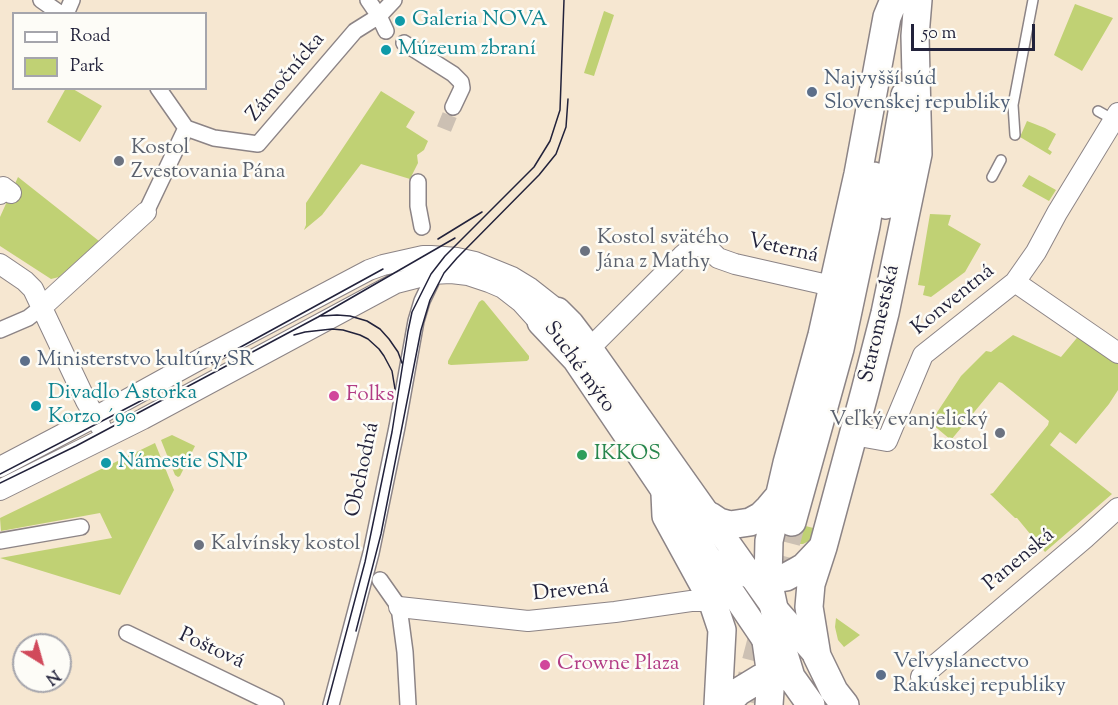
<!DOCTYPE html>
<html>
<head>
<meta charset="utf-8">
<style>
  body { margin:0 }
  #map { position:relative; width:1118px; height:705px; overflow:hidden; background:#f6e7d1; font-family:"Sorts Mill Goudy",serif }
  canvas { display:block }
  .legend { position:absolute; left:12px; top:12px; width:195px; height:78px; box-sizing:border-box; background:#fdfcf7; border:2px solid #a5a5ac; margin:0; padding:8px 10px; list-style:none; font-size:18px; color:#22223b }
  .legend li { display:flex; align-items:center; gap:12px; height:30px }
  .legend b { width:30px; border:2px solid #a5a5ac }
  .north { position:absolute; left:12px; top:633px; width:60px; height:60px; box-sizing:border-box; background:#fdfcf7; border:2px solid #a5a5ac; border-radius:50%; rotate:143deg; font-size:16px; font-weight:700; line-height:24px; text-align:center; color:#22223b }
  .north::after { content:''; display:block; margin:auto; width:21px; height:27px; background:#d1495b; clip-path:polygon(50% 0,100% 100%,50% 72%,0 100%) }
  .scale { position:absolute; left:911px; top:24px; width:124px; height:27px; box-sizing:border-box; border:3px solid #22223b; border-top:0; padding-left:8px; font-size:18px; line-height:21px; white-space:nowrap; color:#22223b; -webkit-text-stroke:4px #fdfcf7; paint-order:stroke }
</style>
</head>
<body>
<div id="map">
<canvas width="1118" height="705"></canvas>
<ul class="legend">
<li><b style="height:8px;background:#fff"></b>Road</li>
<li><b style="height:16px;background:#c0d174"></b>Park</li>
</ul>
<div class="north">N</div>
<div class="scale">50 m</div>
</div>
<script>
const c = document.querySelector('canvas').getContext('2d');
c.lineJoin = 'round';
function paint(path, color) { c.fillStyle = color; c.fill(path, 'evenodd'); }
const toPath = rows => new Path2D(rows.map(r => 'M' + r).join(''));
function stroke(path, color, width, dash) { c.strokeStyle = color; c.lineWidth = width; c.lineCap = dash ? 'butt' : 'round'; c.setLineDash(dash || []); c.stroke(path); }
function write(font, color, halo, rows, align = 'center') {
  c.font = font + ' "Sorts Mill Goudy",serif'; c.lineWidth = 5; c.setLineDash([]); c.textBaseline = 'middle'; c.strokeStyle = halo; c.fillStyle = color; for (const [text, x, y, turn = 0] of rows) {
    c.save(); c.translate(x, y); c.rotate((+turn || 0) * Math.PI / 180); c.textAlign = isNaN(turn) ? turn : align; if (halo) c.strokeText(text, 0, 0); c.fillText(text, 0, 0); c.restore();
  }
}
paint(toPath([
  [1075,4,1113,18,1082,71,1054,55],
  [604,11,614,15,594,76,584,73],
  [66,88,73,89,102,106,80,142,47,122],
  [381,91,415,112,406,127,428,141,424,150,417,155,418,163,410,179,361,164,322,215,304,230,306,225,306,203],
  [1027,121,1045,128,1056,134,1048,149,1052,152,1050,155,1020,137],
  [1029,175,1056,190,1049,201,1022,186],
  [18,177,99,241,59,277,51,279,0,246,0,217],
  [930,214,951,215,948,225,981,244,965,272,931,297,923,295,925,286,918,285],
  [482,300,484,301,529,356,529,359,527,361,451,365,448,364,448,361,479,302],
  [1081,333,1118,358,1118,390,1109,404,1076,444,1060,432,1050,445,1112,494,1045,552,1017,518,1015,518,990,494,993,493,1048,425,1049,421,1002,383,999,382,951,440,932,424,934,417,961,376,986,351,991,352,1013,335,1061,357],
  [172,435,195,446,180,476,178,477,175,475,161,440],
  [155,443,174,490,120,595,0,558,112,538,100,513,1,531,0,518],
  [783,520,817,529,813,538,809,541,803,544,797,544,791,542,783,533],
  [836,618,860,635,844,647,838,640,835,627]
]), '#c0d174');
stroke(toPath([
  [444,129,453,107]
]), '#ccc0b3', 15, [15, 8]);
stroke(toPath([
  [745,701,792,522]
]), '#ccc0b3', 27, [27, 14]);
const service = toPath([
  [1098,111,1114,120],
  [1015,135,1013,105,1033,0],
  [992,177,1001,160]
]);
const pedestrian = toPath([
  [41,0,61,14],
  [368,0,379,16,386,31],
  [66,14,72,0],
  [404,43,453,74,461,82,462,88,453,107],
  [158,88,186,128],
  [186,128,214,138,258,144,355,31,379,16,394,0],
  [418,182,418,206,422,227],
  [146,212,186,128],
  [0,330,28,318,42,307],
  [0,541,81,527],
  [380,580,399,607,405,652,408,705],
  [127,633,276,705],
  [331,705,371,553,397,427,416,321,422,301,431,282]
]);
const minor = toPath([
  [0,194,3,187,11,193],
  [0,264,25,281,33,289,86,401,101,427],
  [1015,282,1118,353],
  [42,307,146,212],
  [590,348,682,256,695,245,708,248,718,258,735,264,832,286],
  [853,435,887,441,923,355,1015,282,1036,252,1057,213,1118,113],
  [0,467,95,417,193,363,369,270,383,265,423,256,431,256,457,258,475,262,512,277,530,288,558,310],
  [0,490,143,419,396,283,431,274,451,273,468,275,489,282,503,288,521,302,540,323],
  [399,607,528,621,615,612,691,601,724,601],
  [921,677,1085,538,1118,508]
]);
const tertiary = toPath([
  [776,657,575,360,540,323,542,316,545,312,549,310,558,310,571,323,590,348,772,605,817,656]
]);
const secondary = toPath([
  [886,205,905,95],
  [665,494,666,516,712,600,722,630,718,705],
  [710,516,719,522,730,525,750,522,761,516,769,508,780,495],
  [792,522,840,349,866,226,874,176],
  [711,562,768,580,786,577,797,571,804,567,822,548],
  [766,641,771,676,769,705],
  [726,705,738,692,761,678,781,676,788,677],
  [811,705,791,677,783,651,768,580,769,541,787,463,822,335,858,174,887,17,894,0],
  [845,705,834,691,817,656,809,607,811,584,823,547,865,391,885,313,918,154,915,36,918,0]
]);
stroke(service, '#8c8486', 12);
stroke(pedestrian, '#8c8486', 18);
stroke(minor, '#8c8486', 22);
stroke(tertiary, '#8c8486', 27);
stroke(secondary, '#8c8486', 30);
stroke(service, '#fff', 9);
stroke(pedestrian, '#fff', 15);
stroke(minor, '#fff', 20);
stroke(tertiary, '#fff', 24);
stroke(secondary, '#fff', 27);
stroke(toPath([
  [438,239,482,212],
  [321,316,337,315,350,316,367,321,380,329,389,339,398,352,402,363],
  [294,335,305,332,332,329,343,330,360,335,368,339,379,349,384,356,392,371,395,389],
  [206,366,383,269],
  [0,474,154,394],
  [0,483,76,446,318,317,455,238],
  [356,631,381,534,421,330,430,300,444,273,457,258,539,175,556,154,566,127,568,99],
  [327,705,365,562,392,432,408,331,412,312,431,274,445,256,534,167,550,141,560,110,564,0]
]), '#22223b', 1.5);
for (const [x, y, r, color] of [
  [400,21,6,"#0f9aa8"],
  [386,50,6,"#0f9aa8"],
  [812,92,6,"#5c6f8a"],
  [119,161,6,"#6b7280"],
  [585,251,6,"#6b7280"],
  [25,361,6,"#5c6f8a"],
  [334,396,6,"#d1479c"],
  [36,406,6,"#0f9aa8"],
  [1000,433,6,"#6b7280"],
  [582,455,6,"#2e9e5b"],
  [106,463,6,"#0f9aa8"],
  [199,545,6,"#6b7280"],
  [545,665,6,"#d1479c"],
  [881,675,6,"#5c6f8a"]
]) { const dot = new Path2D(); dot.arc(x, y, r, 0, 2 * Math.PI); c.fillStyle = color; c.fill(dot); stroke(dot, '#fdfcf7', 2); }
write('21px', '#0d838f', '#fdfcf7', [
  ["Galeria NOVA",412,21],
  ["Múzeum zbraní",398,50],
  ["Divadlo Astorka",48,394],
  ["Korzo ´90",48,418],
  ["Námestie SNP",118,463]
], 'left');
write('21px', '#22223b', '#fdfcf7', [
  ["Zámočnícka",287,78,-50],
  ["Veterná",783,250,13],
  ["Konventná",954,301,-39],
  ["Staromestská",881,324,-77],
  ["Suché mýto",578,368,54],
  ["Obchodná",364,470,-78],
  ["Panenská",1020,561,-40],
  ["Drevená",571,592,-6],
  ["Poštová",211,650,25]
]);
write('21px', '#4e5e75', '#fdfcf7', [
  ["Najvyšší súd",824,80],
  ["Slovenskej republiky",824,104],
  ["Ministerstvo kultúry SR",37,361],
  ["Veľvyslanectvo",893,663],
  ["Rakúskej republiky",893,687]
], 'left');
write('21px', '#5b616d', '#fdfcf7', [
  ["Kostol",131,149],
  ["Zvestovania Pána",131,173],
  ["Kostol svätého",597,239],
  ["Jána z Mathy",597,263],
  ["Veľký evanjelický",988,421,"right"],
  ["kostol",988,445,"right"],
  ["Kalvínsky kostol",211,545]
], 'left');
write('21px', '#b23c85', '#fdfcf7', [
  ["Folks",346,396],
  ["Crowne Plaza",557,665]
], 'left');
write('21px', '#27864d', '#fdfcf7', [
  ["IKKOS",594,455]
], 'left');
</script>
</body>
</html>
